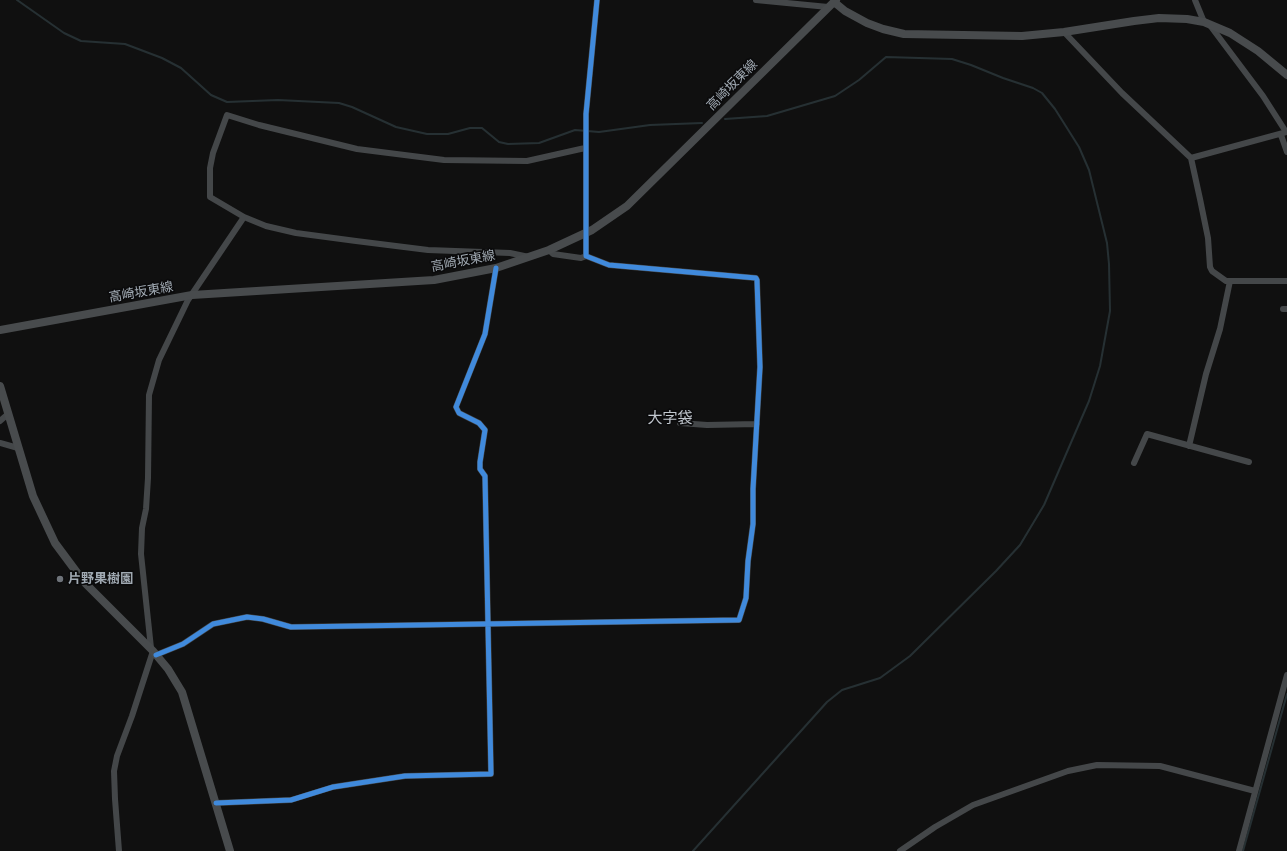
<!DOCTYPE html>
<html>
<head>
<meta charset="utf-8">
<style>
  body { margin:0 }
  canvas { display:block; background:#101010 }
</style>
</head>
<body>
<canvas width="1287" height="851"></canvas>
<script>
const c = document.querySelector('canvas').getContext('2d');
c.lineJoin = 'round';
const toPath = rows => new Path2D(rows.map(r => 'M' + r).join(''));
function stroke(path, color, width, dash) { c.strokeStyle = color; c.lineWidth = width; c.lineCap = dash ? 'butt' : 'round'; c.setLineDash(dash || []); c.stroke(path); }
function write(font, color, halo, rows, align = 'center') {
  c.font = font + ' Lato,"Noto Sans JP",sans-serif'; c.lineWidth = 3.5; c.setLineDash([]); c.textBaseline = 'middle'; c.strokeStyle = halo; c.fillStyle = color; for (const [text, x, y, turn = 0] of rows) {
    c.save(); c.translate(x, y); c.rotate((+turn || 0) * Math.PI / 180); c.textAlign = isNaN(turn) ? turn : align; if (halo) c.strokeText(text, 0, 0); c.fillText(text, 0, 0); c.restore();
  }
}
stroke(toPath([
  [17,0,64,33,81,41,125,44,162,58,181,68,211,95,227,102,278,100,339,103,352,107,396,127,427,134,448,134,470,128,482,128,499,142,508,144,539,143,575,130,599,132,650,125,702,123],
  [693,851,827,702,842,690,880,678,910,656,996,571,1020,545,1044,505,1089,401,1100,366,1110,311,1109,264,1107,243,1089,170,1079,147,1055,109,1042,93,1033,88,1003,78,971,65,952,59,886,57,859,80,835,96,767,116,725,119],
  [1243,851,1287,694]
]), '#263033', 2);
stroke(toPath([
  [756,0,828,7],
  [1195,0,1204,22],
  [1209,24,1263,96,1286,132],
  [1064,32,1122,93,1191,158,1200,199,1208,238,1210,267,1212,271,1226,281,1287,281],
  [1281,135,1287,152],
  [1191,158,1287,132],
  [549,250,553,254,581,258,586,256],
  [529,257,510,253,428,250,356,241,296,233,266,226,244,217,210,197,210,168,213,153,227,115,259,125,357,149,444,160,527,161,585,148],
  [1283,309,1287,309],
  [0,421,8,414],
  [680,423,707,425,757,424],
  [0,443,18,448],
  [1189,446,1206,374,1220,329,1230,281],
  [1134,463,1147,434,1249,462],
  [151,648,141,554,142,528,146,509,148,478,149,395,159,360,188,300,244,217],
  [156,655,183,644,213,624,247,617,263,619,291,627,739,620,746,598,748,561,753,524,753,489,760,367,757,280,756,278,609,265,586,256,586,114,597,0],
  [216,803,291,800,333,787,405,776,491,774,485,476,480,469,480,462,485,430,479,423,459,413,456,407,485,334,496,268],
  [119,851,115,799,114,771,117,756,132,716,153,651],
  [900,851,935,827,973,805,1068,771,1097,765,1160,766,1255,791],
  [1239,851,1287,675]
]), '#444749', 6);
stroke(toPath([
  [834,2,845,11,867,23,883,29,904,34,1022,36,1064,32,1134,21,1159,18,1187,19,1204,22,1230,33,1258,51,1287,75],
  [0,330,192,295,434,280,496,268,549,250,592,230,627,206,836,0],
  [0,386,33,496,55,543,84,582,153,651,168,669,182,692,230,851]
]), '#484b4d', 8);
stroke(toPath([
  [156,655,183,644,213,624,247,617,263,619,291,627,739,620,746,598,748,561,753,524,753,489,760,367,757,280,756,278,609,265,586,256,586,114,597,0],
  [216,803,291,800,333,787,405,776,491,774,485,476,480,469,480,462,485,430,479,423,459,413,456,407,485,334,496,268]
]), '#408adc', 5);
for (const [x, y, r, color] of [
  [60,579,4,"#6e7379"]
]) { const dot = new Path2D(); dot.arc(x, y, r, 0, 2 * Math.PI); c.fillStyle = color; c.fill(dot); stroke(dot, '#0b0b0c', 1.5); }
write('13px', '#a0a9b2', '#0b0b0c', [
  ["高崎坂東線",732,85,-45],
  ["高崎坂東線",463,261,-11],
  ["高崎坂東線",141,292,-10]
]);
write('bold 13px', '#a0a9b2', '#0b0b0c', [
  ["片野果樹園",68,579]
], 'left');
write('15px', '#c1c7ce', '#0b0b0c', [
  ["大字袋",670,418]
]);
</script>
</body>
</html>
